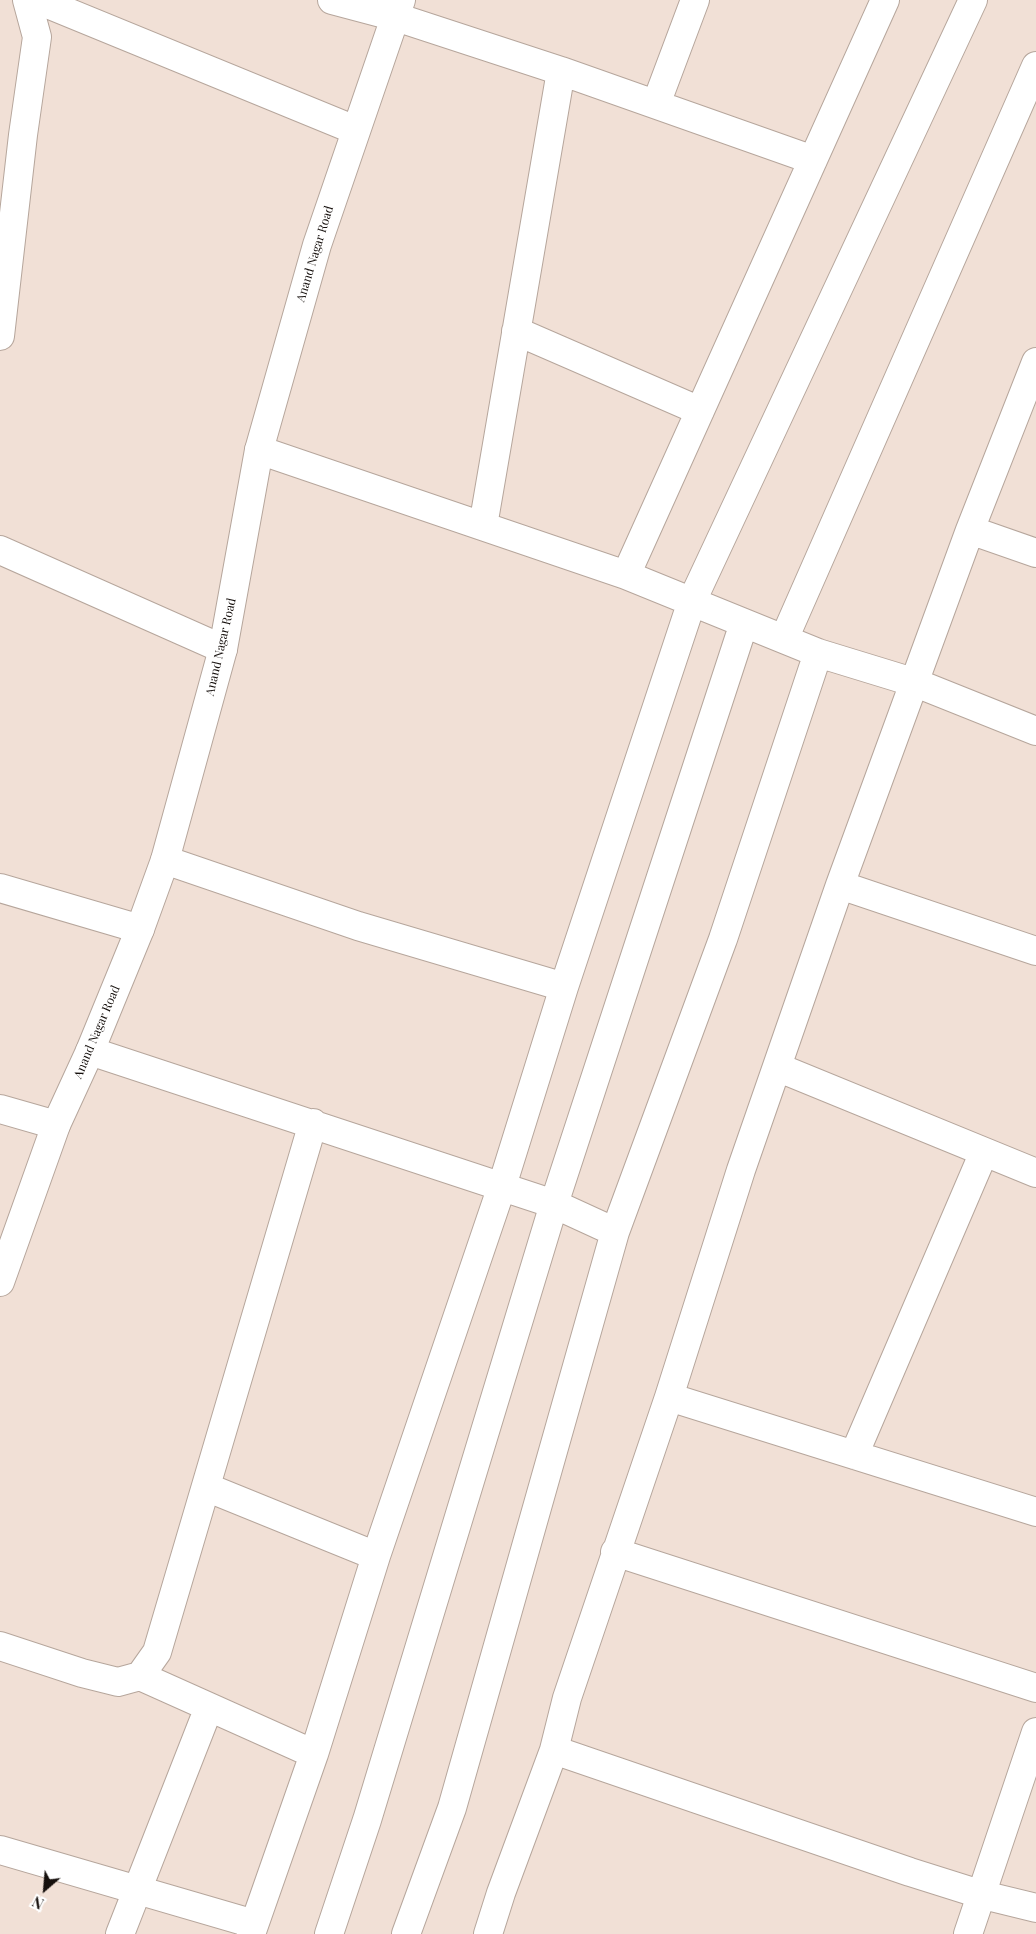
<!DOCTYPE html>
<html>
<head>
<meta charset="utf-8">
<style>
  body { margin:0 }
  #map { position:relative; width:1036px; height:1934px; overflow:hidden; background:#f1e0d6; font-family:"Playfair Display",serif }
  canvas { display:block }
  .north { position:absolute; left:20px; top:1864px; width:50px; height:50px; -webkit-text-stroke:4px #fff; paint-order:stroke; rotate:207deg; font-size:14px; font-weight:700; line-height:20px; text-align:center; color:#150f0c }
  .north::after { content:''; display:block; margin:auto; width:18px; height:22px; background:#150f0c; clip-path:polygon(50% 0,100% 100%,50% 72%,0 100%) }
</style>
</head>
<body>
<div id="map">
<canvas width="1036" height="1934"></canvas>
<div class="north">N</div>
</div>
<script>
const c = document.querySelector('canvas').getContext('2d');
c.lineJoin = 'round';
const toPath = rows => new Path2D(rows.map(r => 'M' + r).join(''));
function stroke(path, color, width, dash) { c.strokeStyle = color; c.lineWidth = width; c.lineCap = dash ? 'butt' : 'round'; c.setLineDash(dash || []); c.stroke(path); }
function write(font, color, halo, rows, align = 'center') {
  c.font = font + ' "Playfair Display",serif'; c.lineWidth = 4; c.setLineDash([]); c.textBaseline = 'middle'; c.strokeStyle = halo; c.fillStyle = color; for (const [text, x, y, turn = 0] of rows) {
    c.save(); c.translate(x, y); c.rotate((+turn || 0) * Math.PI / 180); c.textAlign = isNaN(turn) ? turn : align; if (halo) c.strokeText(text, 0, 0); c.fillText(text, 0, 0); c.restore();
  }
}
const minor = toPath([
  [38,0,355,130],
  [332,0,396,17,561,71,813,160],
  [656,104,695,0],
  [516,331,700,411],
  [0,336,23,135,37,37,27,0],
  [259,450,626,575,818,653,916,683,1036,731],
  [483,526,561,71],
  [970,530,1036,553],
  [0,550,223,649],
  [626,575,885,0],
  [784,639,1036,66],
  [165,860,358,926,564,987],
  [840,885,1036,951],
  [0,888,140,929],
  [90,1051,554,1204,615,1232],
  [777,1067,1036,1173],
  [0,1109,56,1125],
  [669,1397,1036,1512],
  [854,1455,984,1152],
  [206,1487,376,1556],
  [615,1552,1036,1688],
  [0,1646,82,1673,118,1682,140,1676,157,1652,313,1123],
  [140,1676,314,1754],
  [554,1750,910,1872,983,1895,1036,1908],
  [0,1850,254,1924],
  [120,1934,209,1707],
  [251,1934,314,1754,376,1556,502,1186,564,987,692,601,973,0],
  [329,1934,367,1820,554,1204,744,623],
  [406,1934,452,1808,615,1232,723,939,818,653],
  [488,1934,501,1893,554,1750,567,1698,669,1397,741,1170,840,885,970,530,1036,362],
  [968,1934,1036,1732]
]);
const tertiary = toPath([
  [0,1282,56,1125,90,1051,140,929,165,860,223,649,259,450,317,245,401,0]
]);
stroke(minor, '#b6a69c', 30);
stroke(tertiary, '#b6a69c', 30);
stroke(minor, '#fff', 28);
stroke(tertiary, '#fff', 28);
write('12px', '#150f0c', '#fff', [
  ["Anand Nagar Road",315,254,-73],
  ["Anand Nagar Road",221,647,-77],
  ["Anand Nagar Road",97,1032,-67]
]);
</script>
</body>
</html>
